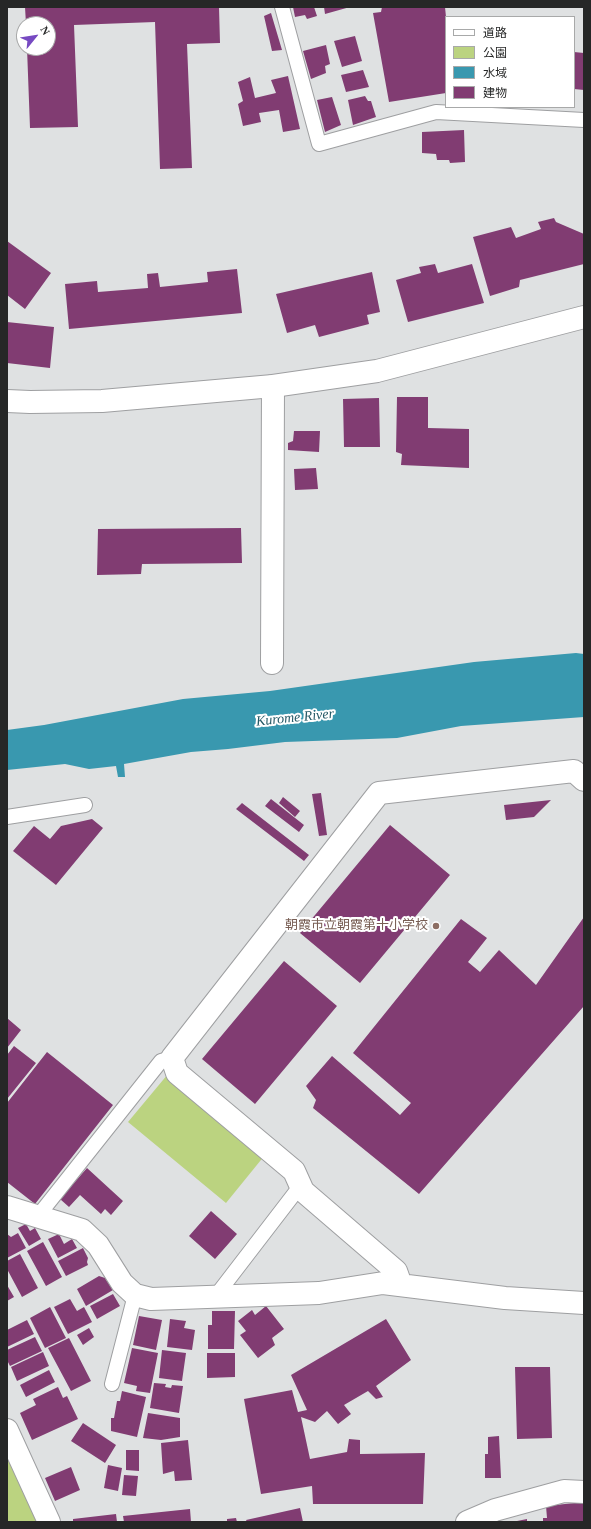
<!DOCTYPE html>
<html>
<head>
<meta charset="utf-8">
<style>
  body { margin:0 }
  #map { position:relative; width:591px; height:1529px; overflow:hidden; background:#dfe1e2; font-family:"Times New Roman","Noto Sans JP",serif }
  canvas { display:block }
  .frame { position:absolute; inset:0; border:8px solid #262727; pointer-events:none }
  .legend { position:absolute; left:445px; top:16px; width:130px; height:92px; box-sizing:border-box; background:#fff; border:1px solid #a8a9a9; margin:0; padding:5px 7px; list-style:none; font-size:12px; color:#262727 }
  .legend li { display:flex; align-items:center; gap:8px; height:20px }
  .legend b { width:20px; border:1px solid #a8a9a9 }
  .north { position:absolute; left:16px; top:16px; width:40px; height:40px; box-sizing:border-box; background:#fff; border:1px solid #a8a9a9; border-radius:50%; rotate:60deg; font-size:11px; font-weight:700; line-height:16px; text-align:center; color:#262727 }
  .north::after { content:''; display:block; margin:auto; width:14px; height:18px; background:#774ac2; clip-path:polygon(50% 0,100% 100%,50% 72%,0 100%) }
</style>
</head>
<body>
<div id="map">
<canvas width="591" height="1529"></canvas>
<div class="frame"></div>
<ul class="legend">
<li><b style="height:5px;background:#fff"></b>道路</li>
<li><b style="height:11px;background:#bbd380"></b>公園</li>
<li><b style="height:11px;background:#3998af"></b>水域</li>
<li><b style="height:11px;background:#813c72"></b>建物</li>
</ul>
<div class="north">N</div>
</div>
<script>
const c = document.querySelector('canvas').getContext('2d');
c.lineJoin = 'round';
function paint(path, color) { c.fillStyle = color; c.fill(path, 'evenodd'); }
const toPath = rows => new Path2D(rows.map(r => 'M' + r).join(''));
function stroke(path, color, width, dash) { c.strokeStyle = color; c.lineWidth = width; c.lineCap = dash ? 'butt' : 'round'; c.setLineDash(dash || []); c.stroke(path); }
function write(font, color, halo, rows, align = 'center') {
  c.font = font + ' "Times New Roman","Noto Sans JP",serif'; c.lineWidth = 4; c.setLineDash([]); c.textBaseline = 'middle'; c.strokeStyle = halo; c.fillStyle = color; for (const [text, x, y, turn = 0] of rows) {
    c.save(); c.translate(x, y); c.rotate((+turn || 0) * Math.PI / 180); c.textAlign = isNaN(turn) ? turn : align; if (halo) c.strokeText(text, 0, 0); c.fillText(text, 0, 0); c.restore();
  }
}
paint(toPath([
  [168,1074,265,1155,226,1203,128,1122],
  [7,1451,37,1522,7,1522]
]), '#bbd380');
paint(toPath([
  [576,653,584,654,584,717,461,726,397,738,285,742,228,749,191,752,124,764,125,777,118,777,116,766,89,769,65,764,7,770,7,730,44,725,183,699,270,691,474,662]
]), '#3998af');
paint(toPath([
  [25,7,219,7,220,43,187,44,192,168,160,169,155,22,74,25,78,127,30,128,27,48,48,48,48,24,26,24],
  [293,7,314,7,317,16,307,19,305,15,295,17],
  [324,7,350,7,325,14],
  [382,7,445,7,446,17,446,93,389,102,373,13,381,12],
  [271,13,282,50,272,51,264,16],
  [355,36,362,61,342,67,334,41],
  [326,45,330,64,325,66,326,73,311,79,303,51],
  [574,52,584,53,584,90,574,89],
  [363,70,369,87,346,92,341,75],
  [288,76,300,129,283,132,279,110,259,113,261,122,243,126,238,104,243,101,238,82,250,77,255,98,276,93,271,80],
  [365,96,368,101,371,101,376,117,353,125,348,100],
  [332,97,341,125,325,132,317,100],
  [464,130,465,162,450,163,449,160,437,160,436,154,422,153,422,132],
  [554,218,556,222,584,234,584,264,520,280,519,287,490,296,473,237,511,227,516,238,541,229,538,222],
  [7,241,51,273,25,309,7,295],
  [435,264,438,273,472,264,484,303,408,322,396,280,421,273,419,267],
  [237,269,242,313,69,329,65,284,97,281,98,292,148,288,147,274,158,273,160,287,208,282,207,272],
  [372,272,380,312,367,315,369,324,319,337,315,325,287,333,276,294],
  [7,322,54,327,50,368,7,363],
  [397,397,428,397,428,428,469,429,469,468,401,465,402,454,396,452],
  [379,398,380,447,344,447,343,399],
  [294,431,320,431,319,452,288,450,288,443,293,441],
  [316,468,318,489,295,490,294,469],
  [241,528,242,563,142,564,141,574,97,575,98,529],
  [321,793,327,835,319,836,312,794],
  [283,797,300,811,295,817,279,803],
  [271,799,304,825,299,832,265,806],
  [551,800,534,817,506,820,504,805],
  [242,803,309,855,304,861,236,809],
  [92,819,103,828,56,885,13,851,34,826,50,839,61,826],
  [390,825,450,875,360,983,300,933],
  [584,917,584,1006,419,1194,313,1108,316,1100,306,1086,332,1056,400,1115,411,1103,353,1053,461,919,487,938,468,962,480,972,499,950,536,985],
  [284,961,337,1006,255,1104,202,1059],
  [7,1018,21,1030,7,1048],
  [14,1046,36,1063,7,1099,7,1055],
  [47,1052,113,1105,35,1204,7,1182,7,1103],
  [87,1168,123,1201,111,1215,105,1209,101,1214,80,1195,69,1207,60,1199],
  [211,1211,237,1234,215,1259,189,1236],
  [26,1224,30,1231,35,1228,41,1239,29,1246,18,1228],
  [18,1233,26,1248,7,1258,7,1234,11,1237],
  [59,1234,64,1244,72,1239,77,1248,58,1258,48,1239],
  [43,1242,62,1277,46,1286,27,1251],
  [83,1248,88,1258,87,1262,88,1265,66,1276,58,1261],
  [20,1254,38,1288,22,1297,7,1269,7,1261],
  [99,1276,105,1278,113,1290,86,1306,77,1289],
  [7,1285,14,1297,7,1301],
  [113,1294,120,1306,97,1319,90,1306],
  [70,1299,77,1311,84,1307,92,1322,68,1334,54,1307],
  [266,1306,284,1329,272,1338,275,1345,258,1358,240,1335,246,1331,238,1321,252,1310,255,1315],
  [50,1307,66,1338,45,1348,30,1318],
  [212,1311,235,1311,234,1349,208,1349,208,1325,212,1325],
  [139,1316,162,1320,156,1350,133,1345],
  [170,1319,186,1321,184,1328,195,1330,192,1350,167,1347],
  [386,1319,411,1360,376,1386,383,1397,376,1399,368,1391,344,1405,351,1414,338,1424,327,1411,315,1422,301,1417,310,1459,347,1452,349,1439,360,1440,360,1454,425,1453,423,1504,313,1504,312,1486,261,1494,244,1399,292,1390,298,1412,307,1410,291,1375],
  [27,1320,34,1334,7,1347,7,1330],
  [89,1328,94,1337,83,1345,77,1335],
  [35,1337,42,1351,10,1366,7,1360,7,1350],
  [69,1338,91,1381,71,1391,48,1348],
  [132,1348,158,1353,150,1393,136,1391,137,1386,124,1383],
  [162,1350,186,1353,182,1381,159,1378],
  [43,1352,49,1366,17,1381,11,1367],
  [207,1353,235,1353,235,1377,207,1378],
  [515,1367,550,1367,552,1438,517,1439],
  [49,1370,55,1382,26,1397,20,1385],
  [154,1383,166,1384,165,1387,171,1388,172,1385,183,1386,179,1413,150,1408],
  [58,1387,63,1398,67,1396,78,1419,32,1440,20,1413,36,1405,33,1399],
  [122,1391,146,1397,137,1437,111,1431,111,1418,114,1418,117,1401,120,1401],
  [148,1413,180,1418,180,1437,161,1440,143,1438],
  [83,1423,116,1445,105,1463,71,1441],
  [499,1436,501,1478,485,1478,485,1454,488,1454,488,1437],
  [188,1440,192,1480,175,1481,174,1471,163,1474,161,1443],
  [126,1450,139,1450,139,1471,126,1470],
  [108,1465,122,1468,118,1491,104,1488],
  [71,1467,80,1490,55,1501,45,1478],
  [124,1475,138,1476,136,1496,122,1495],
  [584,1502,584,1522,543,1522,543,1518,547,1518,546,1506],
  [300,1508,303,1522,247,1522,246,1520],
  [190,1509,191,1522,124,1522,123,1516],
  [116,1514,117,1522,73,1522,73,1519],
  [236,1518,237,1522,227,1522,227,1519],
  [527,1519,527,1522,517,1522,517,1521]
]), '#813c72');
const service = toPath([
  [282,7,319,144,436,112,584,120],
  [7,817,85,805],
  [38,1216,161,1061,172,1058],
  [215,1297,301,1185],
  [112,1384,135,1295]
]);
const minor = toPath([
  [272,663,273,386],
  [7,1207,82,1230,98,1245,122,1283,135,1295,151,1299,319,1293,383,1283,505,1298,584,1303],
  [401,1285,396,1271,303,1191,294,1171,177,1073,172,1058,379,793,574,771,584,780],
  [467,1522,495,1510,564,1491,584,1492]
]);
const tertiary = toPath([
  [7,401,30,402,102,401,273,386,377,371,584,317],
  [7,1430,49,1522]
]);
stroke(service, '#9e9fa1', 16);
stroke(minor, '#9e9fa1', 24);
stroke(tertiary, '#9e9fa1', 24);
stroke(service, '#fff', 14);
stroke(minor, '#fff', 22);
stroke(tertiary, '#fff', 22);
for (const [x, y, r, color] of [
  [436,926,4,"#8d6e63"]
]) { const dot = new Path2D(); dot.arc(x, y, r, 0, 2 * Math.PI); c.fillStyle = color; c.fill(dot); stroke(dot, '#fff', 1.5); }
write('13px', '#785e54', '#fff', [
  ["朝霞市立朝霞第十小学校",428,926]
], 'right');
write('italic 14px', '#255966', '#fff', [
  ["Kurome River",295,718,-6]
]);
</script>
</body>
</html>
